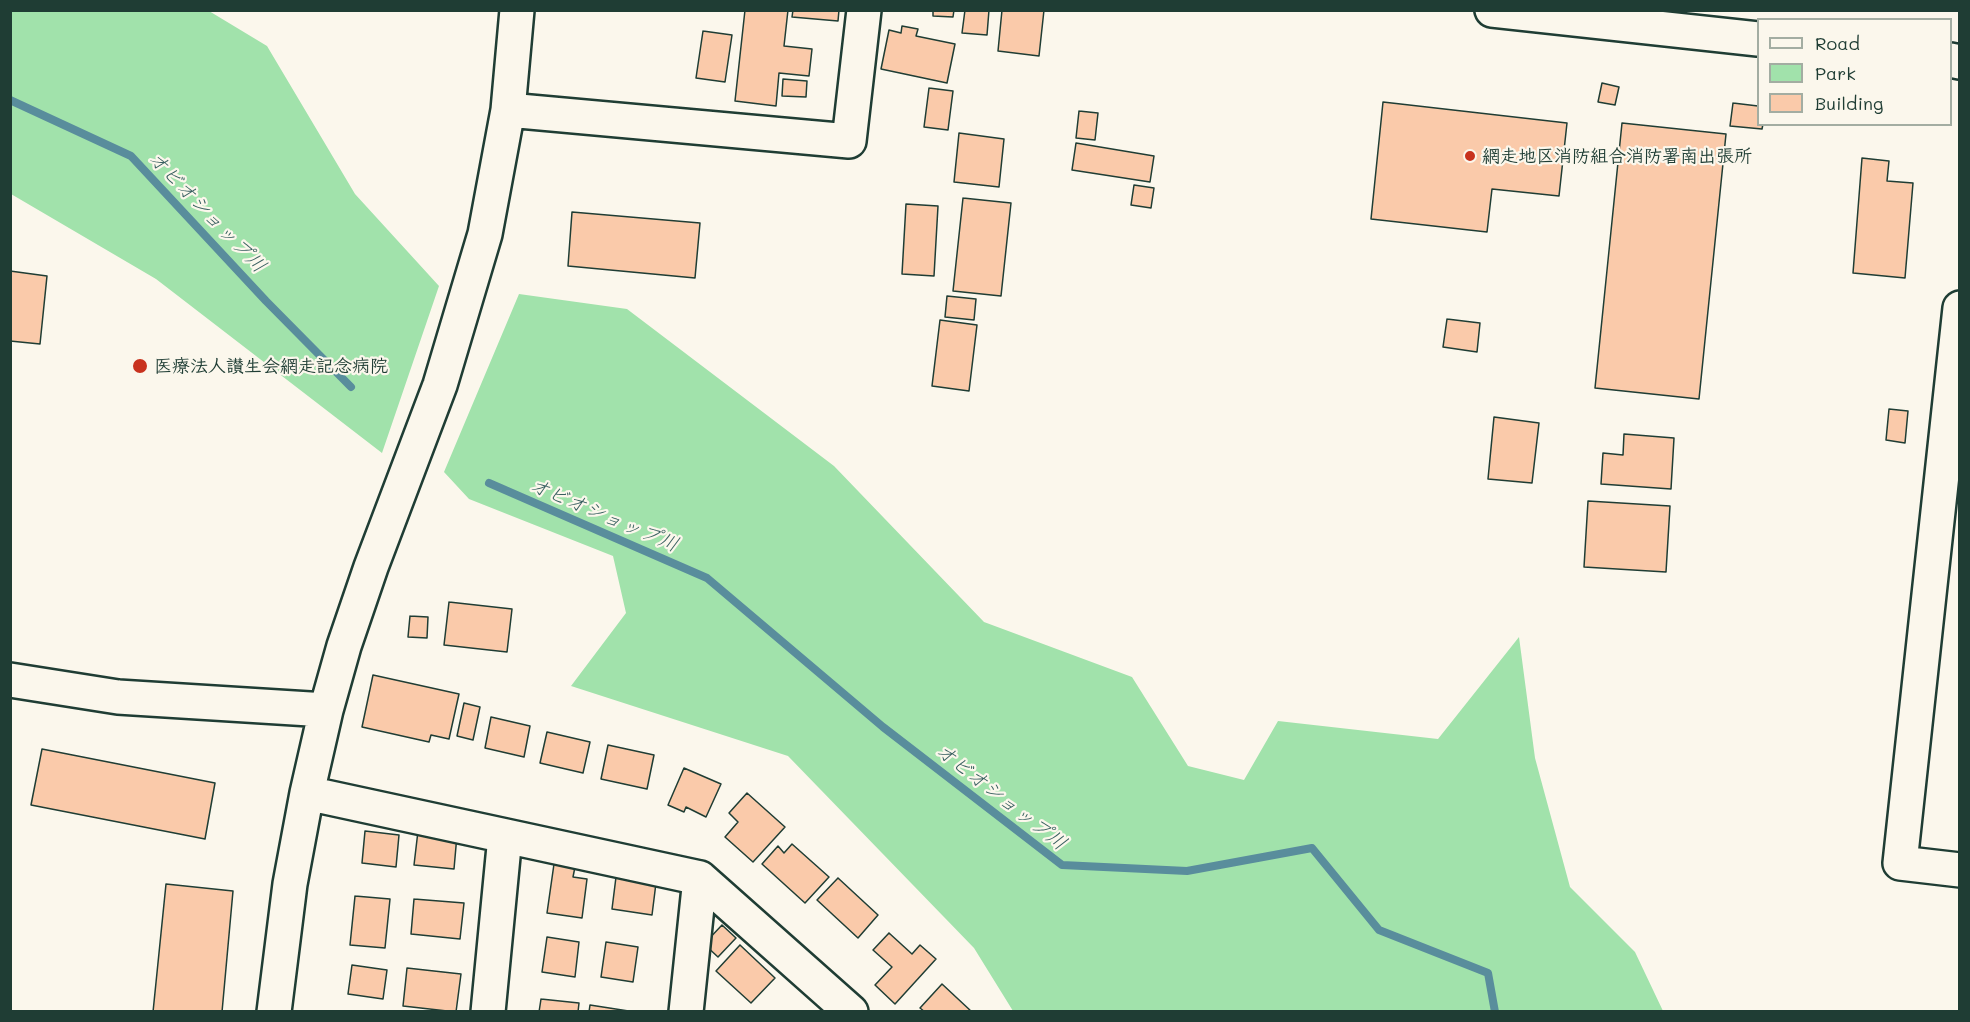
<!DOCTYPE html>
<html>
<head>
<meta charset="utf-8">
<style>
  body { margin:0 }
  #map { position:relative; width:1970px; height:1022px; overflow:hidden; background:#fbf7ec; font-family:Mali,sans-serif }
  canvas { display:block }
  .frame { position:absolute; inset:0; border:12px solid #1f3d34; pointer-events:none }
  .legend { position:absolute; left:1757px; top:18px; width:195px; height:108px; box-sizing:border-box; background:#fbf7ec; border:2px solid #a3ada2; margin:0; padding:8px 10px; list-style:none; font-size:18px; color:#1f3d34 }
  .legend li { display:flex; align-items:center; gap:12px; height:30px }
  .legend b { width:30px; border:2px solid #a3ada2 }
</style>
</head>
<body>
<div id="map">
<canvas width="1970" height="1022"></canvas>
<div class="frame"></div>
<ul class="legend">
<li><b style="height:8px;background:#fbf7ec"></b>Road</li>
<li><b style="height:16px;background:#a1e2ab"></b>Park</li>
<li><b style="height:16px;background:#facaaa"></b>Building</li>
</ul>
</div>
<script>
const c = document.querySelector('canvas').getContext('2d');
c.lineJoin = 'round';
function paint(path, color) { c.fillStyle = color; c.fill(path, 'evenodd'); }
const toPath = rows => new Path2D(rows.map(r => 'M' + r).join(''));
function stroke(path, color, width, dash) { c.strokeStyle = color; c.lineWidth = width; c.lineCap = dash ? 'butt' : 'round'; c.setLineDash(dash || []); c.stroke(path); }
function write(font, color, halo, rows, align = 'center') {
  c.font = font + ' Mali,"Klee One",sans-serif'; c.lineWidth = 4.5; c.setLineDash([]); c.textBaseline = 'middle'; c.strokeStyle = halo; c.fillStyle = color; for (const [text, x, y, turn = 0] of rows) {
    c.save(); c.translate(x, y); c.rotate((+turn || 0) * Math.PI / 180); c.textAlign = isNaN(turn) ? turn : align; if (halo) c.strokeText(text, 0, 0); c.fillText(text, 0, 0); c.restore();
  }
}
paint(toPath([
  [11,10,209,11,267,46,355,194,439,286,382,453,156,279,11,194],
  [519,294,627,309,834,466,984,622,1132,677,1188,766,1244,780,1278,721,1438,739,1519,637,1535,758,1570,887,1635,952,1663,1011,1013,1011,974,948,788,756,571,686,626,613,613,556,469,499,444,472]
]), '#a1e2ab');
stroke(toPath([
  [10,100,131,156,266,301,351,387],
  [489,483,707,578,883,727,1062,865,1187,871,1312,848,1379,930,1488,973,1495,1012]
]), '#598d9c', 8);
const building = toPath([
  [745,10,788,10,784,46,812,49,809,76,779,73,776,106,735,101,745,10],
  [793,10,839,10,838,21,792,17,793,10],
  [933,10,954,10,953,17,933,16,933,10],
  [965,10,989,10,987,35,962,33,965,10],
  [1002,10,1044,10,1039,56,998,51,1002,10],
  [902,26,918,29,916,36,955,44,947,83,881,69,889,30,901,33,902,26],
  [703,31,732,35,725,82,696,78,703,31],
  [783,79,807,81,806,97,782,96,783,79],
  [1602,83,1619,87,1615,105,1598,102,1602,83],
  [929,88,953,91,948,130,924,127,929,88],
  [1383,102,1567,123,1559,196,1492,189,1487,232,1371,219,1383,102],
  [1733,103,1758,106,1758,124,1763,124,1762,129,1730,126,1733,103],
  [1079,111,1098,113,1095,140,1076,138,1079,111],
  [1622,123,1726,134,1699,399,1595,388,1622,123],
  [959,133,1004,139,999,187,954,182,959,133],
  [1076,143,1154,156,1150,182,1072,170,1076,143],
  [1862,158,1889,161,1887,181,1913,183,1905,278,1853,273,1862,158],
  [1134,185,1154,188,1151,208,1131,205,1134,185],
  [963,198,1011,203,1001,296,953,291,963,198],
  [906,204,938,206,934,276,902,274,906,204],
  [572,212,700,223,695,278,568,266,572,212],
  [10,271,47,276,40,344,10,341,10,271],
  [947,296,976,299,974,320,945,317,947,296],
  [1447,319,1480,323,1477,352,1443,347,1447,319],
  [940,320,977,325,969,391,932,386,940,320],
  [1889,409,1908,411,1905,443,1886,440,1889,409],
  [1494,417,1539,423,1532,483,1488,479,1494,417],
  [1624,434,1674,438,1671,489,1601,484,1603,453,1623,455,1624,434],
  [1588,501,1670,506,1666,572,1584,567,1588,501],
  [449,602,512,609,507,652,444,645,449,602],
  [410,616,428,617,427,638,408,637,410,616],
  [373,675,459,694,449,739,431,735,429,742,362,727,373,675],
  [464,703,480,707,473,740,457,736,464,703],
  [491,717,530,726,524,757,485,748,491,717],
  [547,732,590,742,583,773,540,763,547,732],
  [608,745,654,755,647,789,601,779,608,745],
  [42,749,215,783,205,839,31,805,42,749],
  [684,768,721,784,706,817,686,807,684,812,668,805,684,768],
  [747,793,785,827,753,862,725,837,738,822,729,813,747,793],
  [365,831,399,835,396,867,362,863,365,831],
  [418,831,457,835,454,869,414,865,418,831],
  [792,844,829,877,805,903,762,864,778,846,784,853,792,844],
  [554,864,575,867,573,877,587,879,582,918,547,913,554,864],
  [616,877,656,883,652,915,612,909,616,877],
  [838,878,878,915,858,938,817,900,838,878],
  [166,884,233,891,222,1012,153,1012,166,884],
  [355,896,390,899,385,948,350,945,355,896],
  [414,899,464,903,460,939,411,934,414,899],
  [722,925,736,938,718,957,704,944,722,925],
  [889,933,912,954,920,945,936,959,895,1004,875,985,892,967,873,950,889,933],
  [547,937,579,942,575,977,542,972,547,937],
  [606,942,638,947,633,982,601,977,606,942],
  [740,945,775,978,751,1003,716,971,740,945],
  [352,965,387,970,383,999,348,994,352,965],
  [407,968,461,974,456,1012,403,1006,407,968],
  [942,984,972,1012,925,1012,920,1008,942,984],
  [541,999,579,1003,578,1012,539,1012,541,999],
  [590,1005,635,1012,589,1012,590,1005]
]);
paint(building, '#facaaa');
stroke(building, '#1f3d34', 1.5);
const minor = toPath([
  [1492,10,1758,39],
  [1950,60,1960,62],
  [508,110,849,141,864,10],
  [1960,308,1900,863,1960,870],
  [10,680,118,697,326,710],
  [307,793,700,878,851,1012],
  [274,1012,290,884,307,793,326,710,344,646,371,567,440,385,485,234,508,110,517,10],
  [488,1012,505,836],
  [686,1012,700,878]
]);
stroke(minor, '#1f3d34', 38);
stroke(minor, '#fbf7ec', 33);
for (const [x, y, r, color] of [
  [1470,156,6,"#c8321e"],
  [140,366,8,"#c8321e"]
]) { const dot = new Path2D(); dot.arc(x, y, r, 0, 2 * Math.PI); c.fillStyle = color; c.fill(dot); stroke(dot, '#fbf7ec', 2); }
write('bold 18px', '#1f3d34', '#fbf7ec', [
  ["網走地区消防組合消防署南出張所",1482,156],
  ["医療法人讃生会網走記念病院",154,366]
], 'left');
write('italic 20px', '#375e5f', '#fbf7ec', [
  ["オビオショップ川",207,212,46],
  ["オビオショップ川",604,515,23],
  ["オビオショップ川",1001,797,38]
]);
</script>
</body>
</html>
